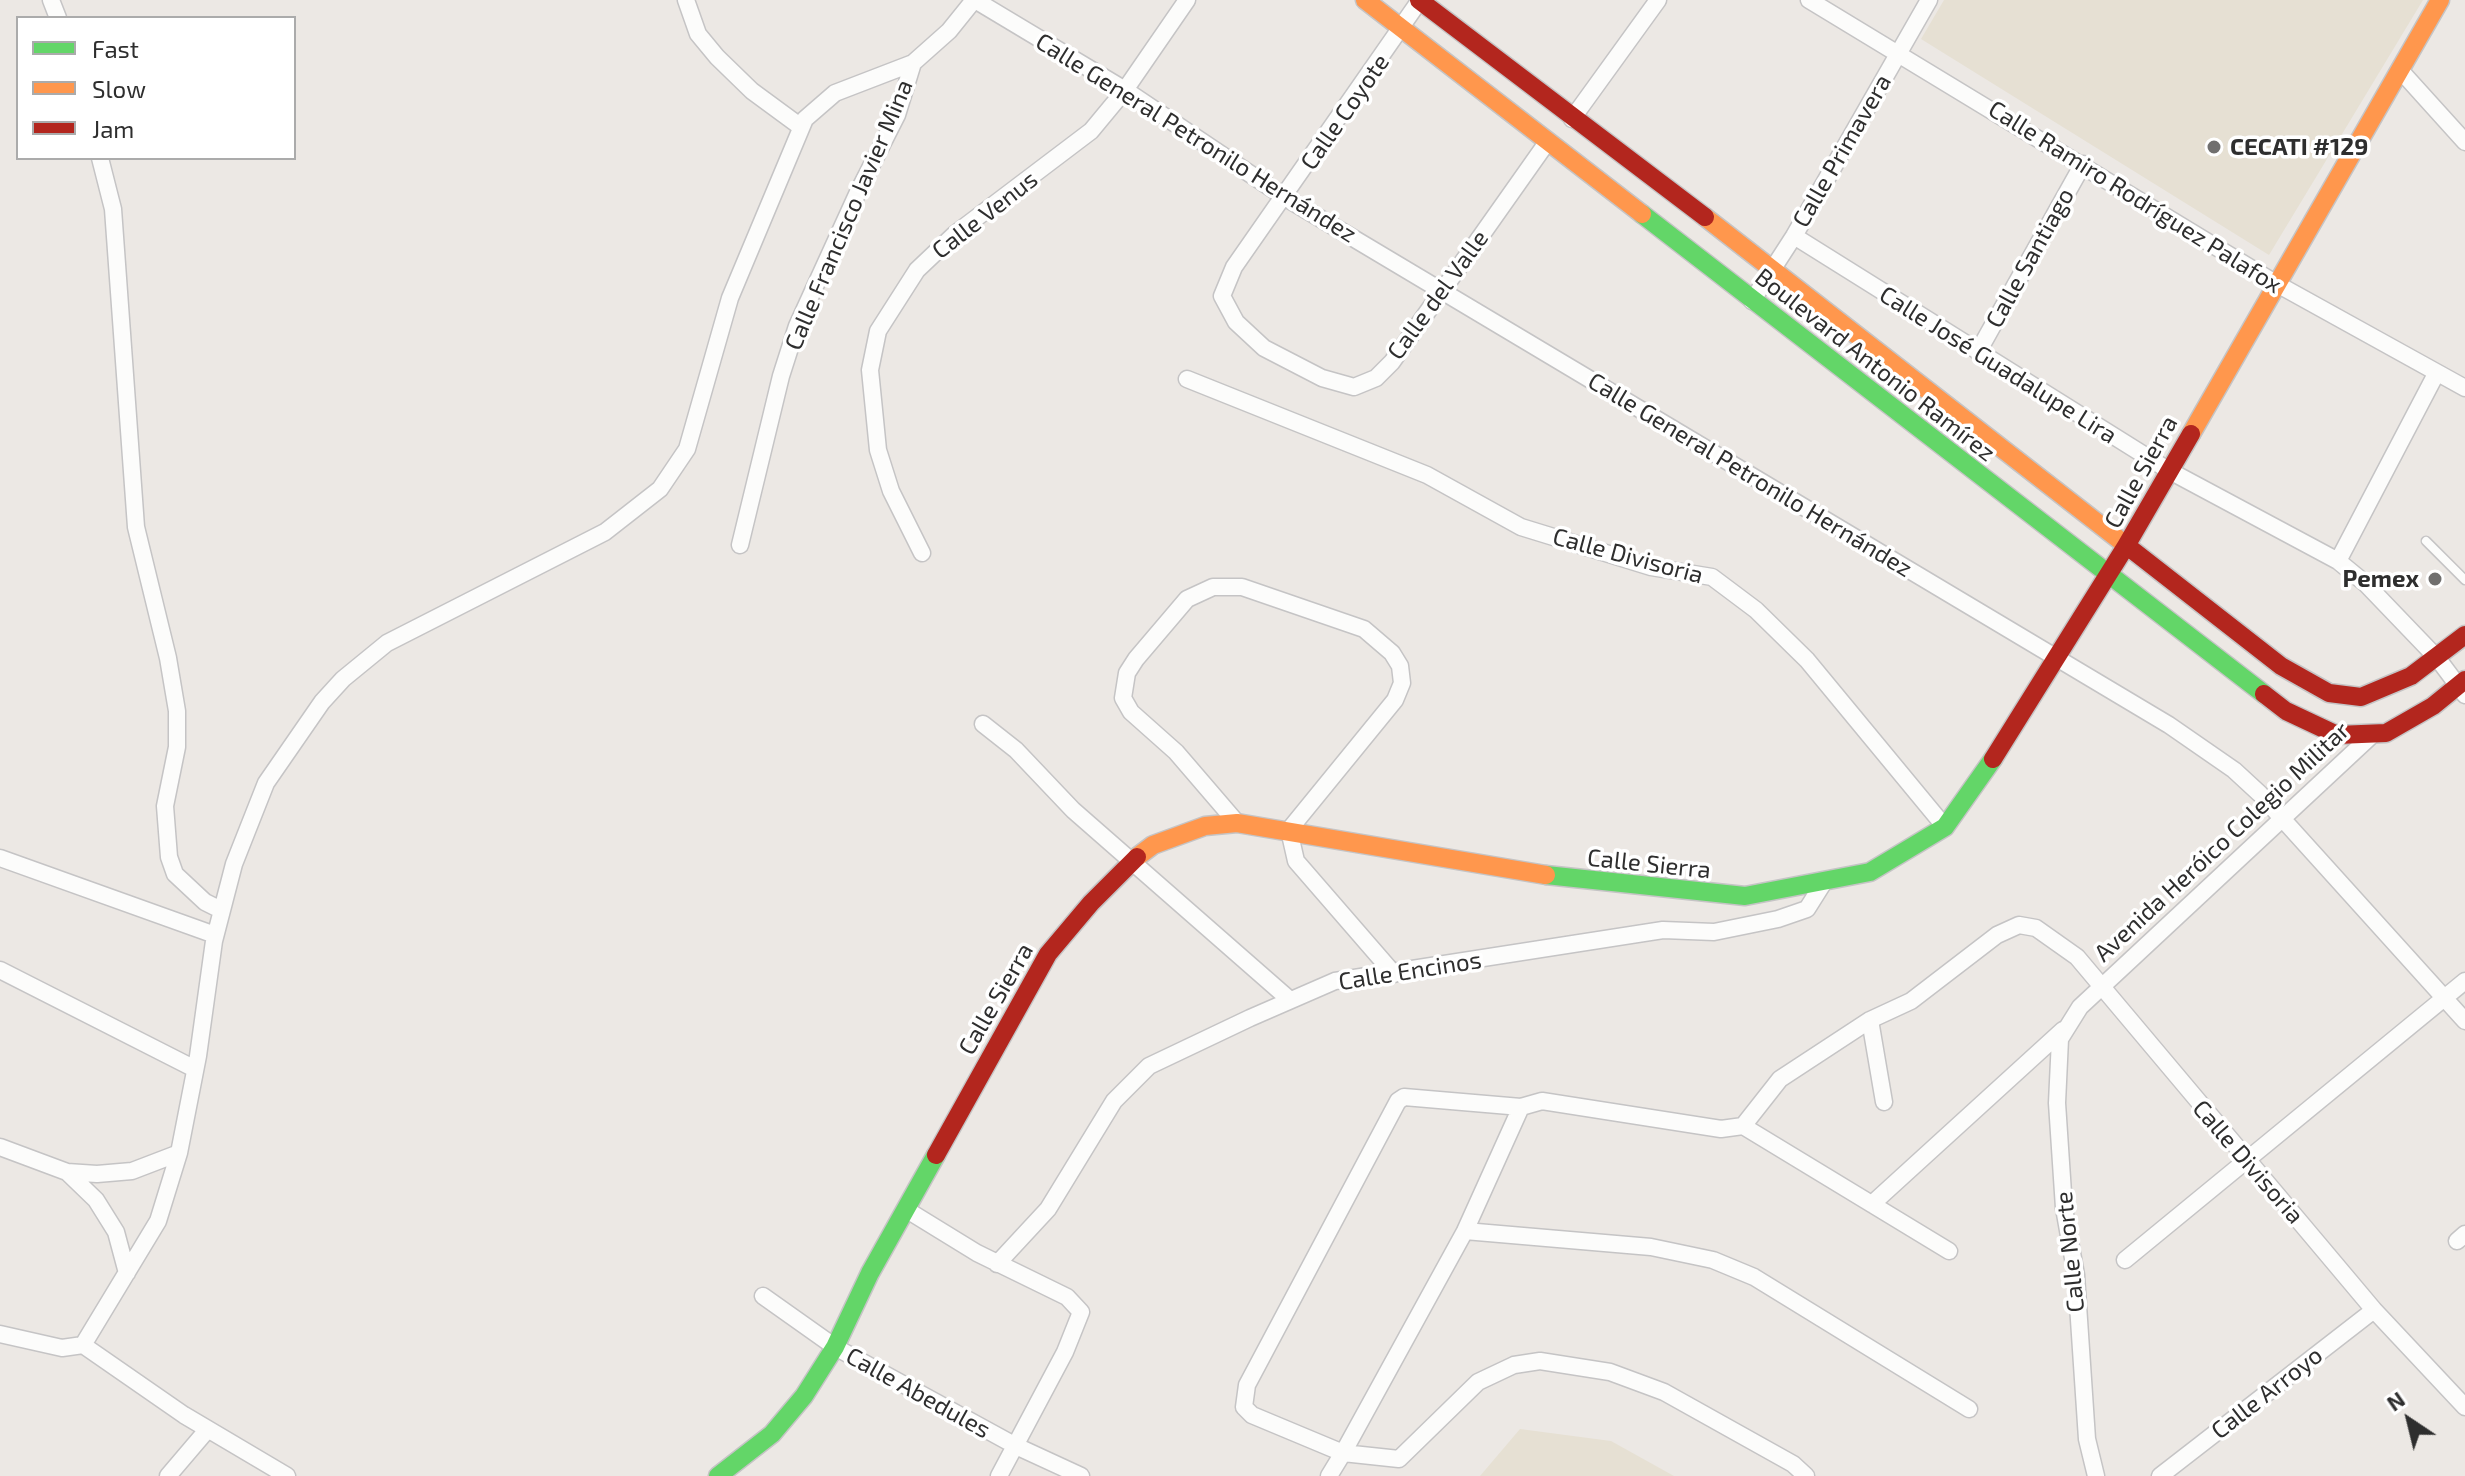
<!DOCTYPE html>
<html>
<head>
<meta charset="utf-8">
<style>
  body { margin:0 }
  #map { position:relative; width:2465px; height:1476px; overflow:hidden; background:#ece8e4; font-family:"Exo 2",sans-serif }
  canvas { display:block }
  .legend { position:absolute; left:16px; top:16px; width:280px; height:144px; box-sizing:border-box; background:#fff; border:2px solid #ababab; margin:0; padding:10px 14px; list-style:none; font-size:24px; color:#2e2e2e }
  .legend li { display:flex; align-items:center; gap:16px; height:40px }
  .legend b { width:40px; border:2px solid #ababab }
  .north { position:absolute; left:2369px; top:1380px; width:80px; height:80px; -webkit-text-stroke:6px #fff; paint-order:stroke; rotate:325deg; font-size:22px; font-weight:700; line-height:32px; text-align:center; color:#2e2e2e }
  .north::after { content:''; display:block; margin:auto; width:28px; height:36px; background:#2e2e2e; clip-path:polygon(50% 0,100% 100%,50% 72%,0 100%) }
</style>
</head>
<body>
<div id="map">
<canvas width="2465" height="1476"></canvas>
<ul class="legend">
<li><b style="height:10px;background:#63d668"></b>Fast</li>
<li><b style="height:10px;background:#ff974d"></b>Slow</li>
<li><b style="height:10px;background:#b3261e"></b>Jam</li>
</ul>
<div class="north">N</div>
</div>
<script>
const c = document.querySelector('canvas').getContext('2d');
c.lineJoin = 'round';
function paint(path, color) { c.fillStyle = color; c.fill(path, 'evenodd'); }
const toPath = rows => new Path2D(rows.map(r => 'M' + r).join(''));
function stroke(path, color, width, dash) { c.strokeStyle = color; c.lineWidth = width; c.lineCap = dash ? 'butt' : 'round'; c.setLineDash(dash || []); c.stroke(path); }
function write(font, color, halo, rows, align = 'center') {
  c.font = font + ' "Exo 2",sans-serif'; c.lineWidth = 7; c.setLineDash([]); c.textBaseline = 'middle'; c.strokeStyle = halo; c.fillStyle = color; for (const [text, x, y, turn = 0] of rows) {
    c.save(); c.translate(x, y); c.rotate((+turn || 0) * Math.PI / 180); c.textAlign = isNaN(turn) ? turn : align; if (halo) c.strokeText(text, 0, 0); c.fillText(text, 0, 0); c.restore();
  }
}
paint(toPath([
  [1944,0,2423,0,2269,255,1921,39],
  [1520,1429,1611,1441,1674,1476,1480,1476]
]), '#e6e0d3');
const lane = toPath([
  [2426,541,2465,580]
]);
const street = toPath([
  [51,0,58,18],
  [686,0,698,34,717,57,752,91,801,127],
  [975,0,1125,90,1286,198,2169,725,2234,770,2260,794,2465,1021],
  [1420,0,1234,267,1222,296,1236,322,1264,348,1322,378,1354,387,1376,378,1392,362,1548,141],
  [1809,0,2277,284,2465,388],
  [2400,70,2465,142],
  [1572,119,1658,0],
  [100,158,113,209,136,527,168,658,177,711,177,747,165,806,169,857,175,874,205,902,221,910],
  [1794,236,2168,470,2338,561,2366,584,2438,659,2465,695],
  [1752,301,1794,236,1929,0],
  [1978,352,2083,164],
  [1187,379,1427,475,1521,527,1651,567,1712,577,1756,610,1807,660,1945,827],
  [740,545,781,376,797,326,859,190,897,115,913,63],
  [922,553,891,491,878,450,870,370,878,331,917,270,955,234,1091,131,1125,90,1187,0],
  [2338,561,2436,374],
  [983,724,1016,750,1073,810,1290,1000],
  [1237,823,1176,752,1131,712,1123,698,1127,673,1136,659,1187,599,1213,587,1242,587,1364,629,1392,653,1400,666,1402,683,1395,700,1289,830,1296,861,1394,974],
  [0,858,215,935],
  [0,970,195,1069],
  [1870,1020,1884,1102],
  [1521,1107,1465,1231,1343,1453,1252,1415,1244,1407,1247,1385,1398,1101,1404,1097,1521,1107,1542,1101,1721,1129,1743,1126,1780,1079,1870,1020,1911,1001,1997,935,2019,925,2036,928,2077,957,2374,1310,2465,1407],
  [1743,1126,1949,1251],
  [0,1147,67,1172,97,1174,132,1171,179,1153],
  [67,1172,96,1200,116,1232,127,1273],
  [1872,1204,2063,1030],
  [907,1210,977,1253,1067,1297,1081,1312,1065,1352,999,1476],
  [1465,1231,1651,1247,1713,1260,1754,1277,1969,1409],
  [2457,1241,2465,1234],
  [2125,1260,2465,981],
  [997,1264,1048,1209,1114,1101,1149,1066,1250,1018,1335,981,1663,930,1714,932,1778,919,1807,909,1824,882],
  [763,1296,835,1347,1016,1446,1081,1476],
  [0,1334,62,1348,83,1345,158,1221,179,1153,198,1056,214,941,234,864,266,783,322,702,343,679,387,643,605,532,660,489,687,449,730,298,805,119,835,93,913,63,949,31,974,0],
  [83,1345,184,1415,287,1476],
  [168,1476,208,1429],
  [1329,1476,1343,1453,1399,1459,1478,1382,1514,1365,1540,1361,1610,1372,1664,1392,1793,1464,1806,1476],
  [2096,1476,2087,1439,2076,1275,2064,1208,2057,1103,2060,1039,2080,1007,2371,736],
  [2160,1476,2374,1310]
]);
const fast = toPath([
  [1642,214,2264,694],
  [1546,875,1745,896,1870,872,1945,827,1993,759],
  [718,1476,772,1434,804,1396,835,1347,870,1273,936,1155]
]);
const slow = toPath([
  [1365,0,1642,214],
  [1705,217,2131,549],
  [2191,434,2440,0],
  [1137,857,1153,845,1205,826,1237,823,1546,875]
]);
const jam = toPath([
  [1419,0,1705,217],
  [2131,549,2281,666,2329,693,2361,697,2411,676,2465,635],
  [2264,694,2286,711,2337,735,2386,733,2433,706,2465,680],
  [1993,759,2126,546,2191,434],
  [936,1155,1048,954,1091,903,1137,857]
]);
stroke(lane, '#c5c4c5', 11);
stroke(street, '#c5c4c5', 19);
stroke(fast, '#c5c4c5', 21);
stroke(slow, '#c5c4c5', 21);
stroke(jam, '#c5c4c5', 21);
stroke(lane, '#fcfcfb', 8);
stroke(street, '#fcfcfb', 16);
stroke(fast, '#63d668', 18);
stroke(slow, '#ff974d', 18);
stroke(jam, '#b3261e', 18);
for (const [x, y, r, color] of [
  [2214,147,8,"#706f6e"],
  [2435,579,8,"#706f6e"]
]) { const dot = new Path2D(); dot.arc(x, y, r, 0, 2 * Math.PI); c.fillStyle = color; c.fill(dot); stroke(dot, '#fff', 3); }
write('24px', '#2e2e2e', '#fff', [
  ["Calle Coyote",1345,112,-55],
  ["Calle General Petronilo Hernández",1196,138,32],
  ["Calle Primavera",1842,151,-60],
  ["Calle Ramiro Rodríguez Palafox",2135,197,32],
  ["Calle Francisco Javier Mina",849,215,-67],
  ["Calle Venus",985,215,-38],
  ["Calle Santiago",2030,258,-61],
  ["Calle del Valle",1438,295,-54],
  ["Boulevard Antonio Ramírez",1875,365,38],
  ["Calle José Guadalupe Lira",1998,365,32],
  ["Calle Sierra",2141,472,-61],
  ["Calle General Petronilo Hernández",1750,475,31],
  ["Calle Divisoria",1628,556,15],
  ["Avenida Heróico Colegio Militar",2222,842,-43],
  ["Calle Sierra",1649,864,6],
  ["Calle Encinos",1410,971,-9],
  ["Calle Sierra",996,999,-60],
  ["Calle Divisoria",2248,1162,49],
  ["Calle Norte",2070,1252,-96],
  ["Calle Abedules",918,1393,29],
  ["Calle Arroyo",2267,1393,-38]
]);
write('bold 24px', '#2e2e2e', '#fff', [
  ["CECATI #129",2230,147],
  ["Pemex",2419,579,"right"]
], 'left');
</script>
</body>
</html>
